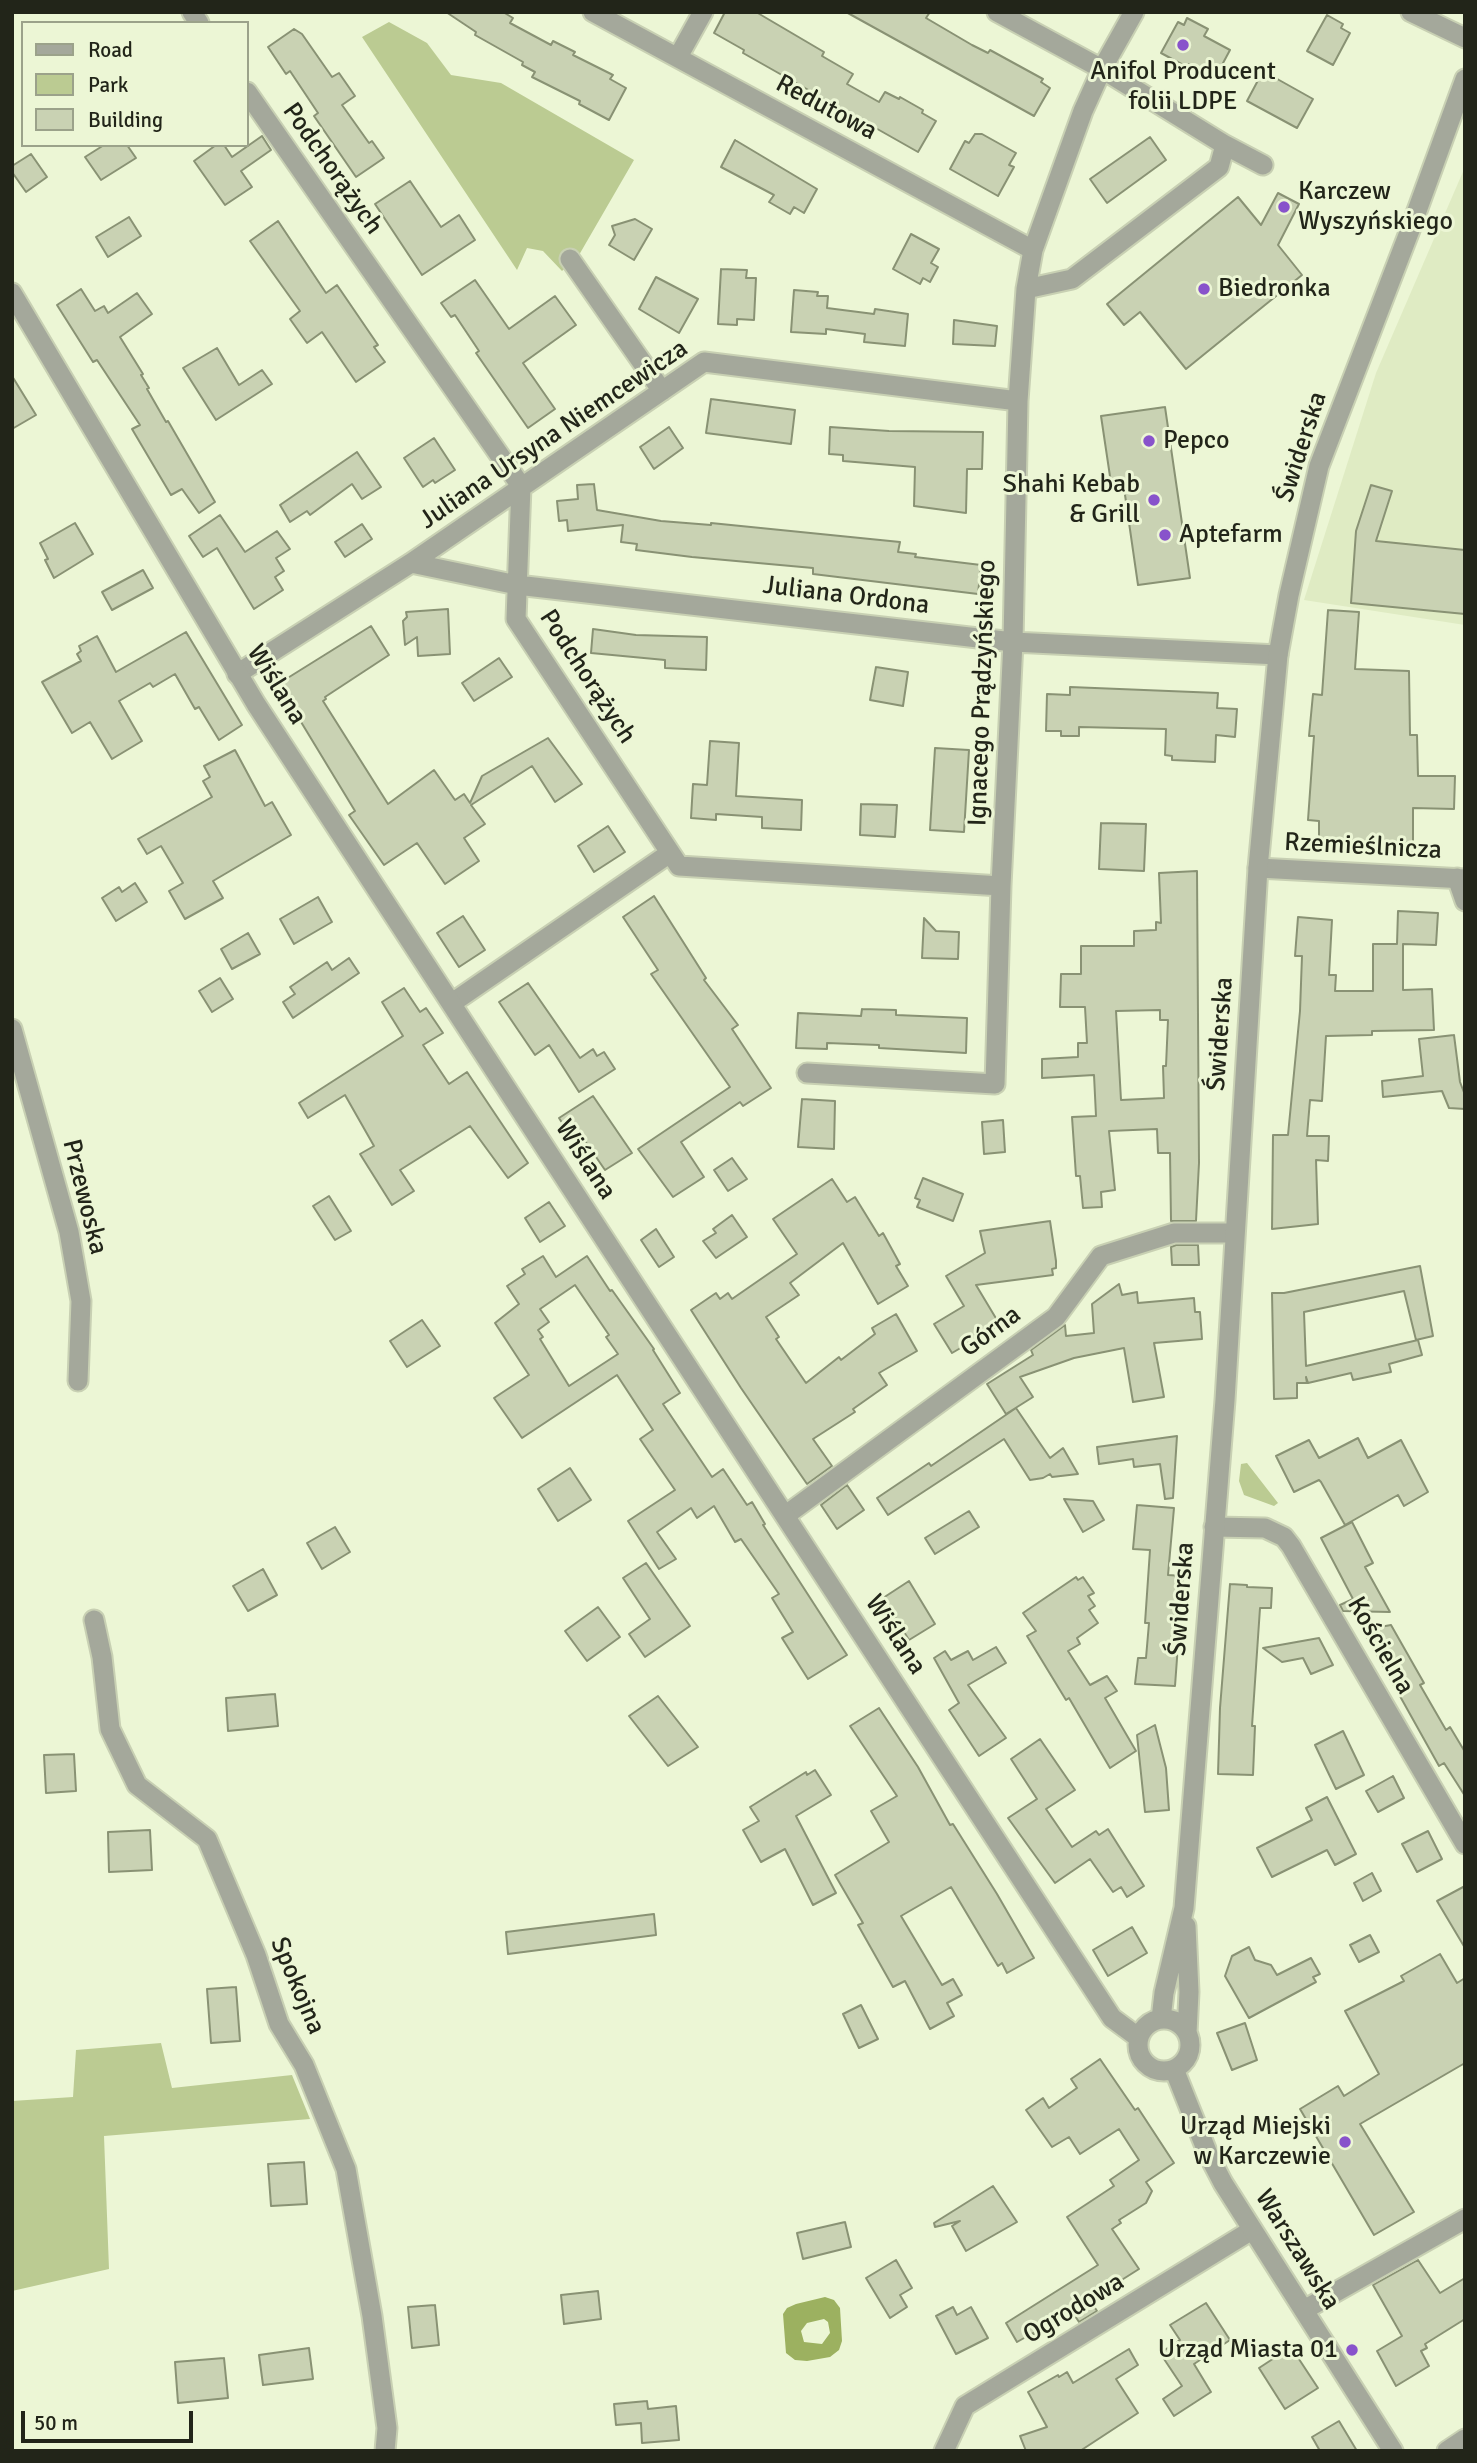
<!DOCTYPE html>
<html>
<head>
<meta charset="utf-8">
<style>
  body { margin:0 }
  #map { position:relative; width:1477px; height:2463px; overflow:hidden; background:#ecf6d5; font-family:Signika,sans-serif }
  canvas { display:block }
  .frame { position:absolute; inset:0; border:14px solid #222519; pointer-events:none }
  .legend { position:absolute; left:21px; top:21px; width:228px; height:126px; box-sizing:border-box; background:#ecf6d5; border:2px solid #9ba28a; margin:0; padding:9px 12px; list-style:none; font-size:21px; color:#222519 }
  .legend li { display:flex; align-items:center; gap:14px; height:35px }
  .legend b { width:35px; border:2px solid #9ba28a }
  .scale { position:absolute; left:21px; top:2411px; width:172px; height:32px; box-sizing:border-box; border:4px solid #222519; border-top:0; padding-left:9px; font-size:21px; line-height:24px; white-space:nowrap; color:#222519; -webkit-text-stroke:5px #ecf6d5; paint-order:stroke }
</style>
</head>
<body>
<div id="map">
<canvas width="1477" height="2463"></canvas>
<div class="frame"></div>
<ul class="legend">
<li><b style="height:9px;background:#a4a89b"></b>Road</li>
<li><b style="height:19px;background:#bbcb92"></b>Park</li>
<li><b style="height:19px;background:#c9d2b3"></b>Building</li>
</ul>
<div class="scale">50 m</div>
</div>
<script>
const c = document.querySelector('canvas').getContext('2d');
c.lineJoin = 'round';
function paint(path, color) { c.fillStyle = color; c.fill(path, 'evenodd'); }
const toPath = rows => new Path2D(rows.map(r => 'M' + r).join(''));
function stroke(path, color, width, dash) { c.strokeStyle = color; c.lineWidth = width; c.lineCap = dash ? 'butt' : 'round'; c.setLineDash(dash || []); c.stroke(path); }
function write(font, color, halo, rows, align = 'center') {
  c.font = font + ' Signika,sans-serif'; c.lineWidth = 6; c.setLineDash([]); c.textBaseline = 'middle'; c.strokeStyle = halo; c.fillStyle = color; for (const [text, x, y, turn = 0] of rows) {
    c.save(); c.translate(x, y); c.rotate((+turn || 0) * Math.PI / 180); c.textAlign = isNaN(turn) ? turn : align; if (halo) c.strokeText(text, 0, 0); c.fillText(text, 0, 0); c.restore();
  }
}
paint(toPath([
  [1465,167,1465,625,1304,600,1376,373]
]), '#dfebc3');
paint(toPath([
  [389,22,427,43,451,75,501,83,634,160,579,255,562,271,543,251,527,248,517,270,362,37],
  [1247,1463,1278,1503,1274,1506,1244,1495,1239,1481,1241,1464],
  [161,2043,172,2088,292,2075,310,2119,104,2136,109,2269,12,2291,12,2101,73,2097,76,2050]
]), '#bbcb92');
paint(toPath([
  [825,2297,834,2300,840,2308,842,2341,839,2350,830,2357,807,2361,795,2360,786,2353,783,2314,787,2308,796,2304],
  [824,2319,828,2322,830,2333,822,2344,804,2342,801,2331,807,2323]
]), '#9cb160');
const building = toPath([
  [446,12,503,12,513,18,510,23,551,45,553,41,575,52,573,55,613,75,610,79,626,88,609,120,579,104,580,101,532,77,535,72,522,65,523,62,475,35,476,32,446,12],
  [725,12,756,12,824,52,822,56,853,74,847,84,879,102,885,92,899,99,900,97,923,110,922,113,936,121,918,152,743,53,744,50,714,33,725,12],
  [846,12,930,12,926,18,972,45,988,53,990,50,1043,79,1041,82,1050,88,1034,116,846,12],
  [1327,15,1343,24,1341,28,1350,33,1333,65,1307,51,1327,15],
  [1187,18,1208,29,1204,36,1230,50,1215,78,1189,64,1187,67,1161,53,1178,22,1184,25,1187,18],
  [294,29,302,34,332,77,339,73,355,96,342,105,369,143,372,141,384,158,356,177,314,116,318,113,290,71,286,74,268,47,294,29],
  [1263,71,1313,99,1297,128,1247,101,1263,71],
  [975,134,982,134,1016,153,1009,165,1014,167,998,196,950,169,965,141,969,143,975,134],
  [262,136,271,150,241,171,252,187,225,205,194,161,216,145,224,145,232,157,262,136],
  [1150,137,1166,160,1107,203,1090,179,1150,137],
  [735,140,817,189,804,213,794,207,790,214,769,202,774,195,721,167,735,140],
  [104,145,127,145,136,158,101,180,85,157,104,145],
  [31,154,47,177,26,192,12,172,12,166,31,154],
  [410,181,441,227,459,215,475,240,422,275,375,204,410,181],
  [1278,193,1299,204,1278,245,1302,275,1186,369,1140,312,1124,325,1107,304,1238,197,1261,225,1278,193],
  [129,217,141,236,108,257,96,237,129,217],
  [635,219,652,229,634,260,609,245,615,235,612,226,635,219],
  [278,221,326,293,337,285,378,345,374,347,385,362,356,382,322,332,307,343,290,319,300,311,250,241,278,221],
  [911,234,939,249,931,263,938,267,930,282,923,278,920,284,893,269,911,234],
  [721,269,747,270,746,278,756,278,754,320,737,319,737,325,718,324,721,269],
  [656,277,698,299,679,333,639,309,656,277],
  [475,280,509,329,555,296,576,325,523,363,555,409,528,428,476,353,479,351,455,315,451,317,441,303,475,280],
  [81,289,95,311,104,306,108,313,137,293,152,314,120,337,143,374,141,375,149,388,147,389,166,422,168,421,215,502,199,513,182,489,171,495,132,429,140,425,97,360,93,362,57,305,81,289],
  [794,290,818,292,817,296,828,296,827,308,874,314,875,309,908,314,905,346,864,342,865,334,826,329,826,334,791,332,794,290],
  [954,320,997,326,995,346,953,344,954,320],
  [217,348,239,385,262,370,272,384,216,420,183,368,217,348],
  [12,376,36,415,12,429,12,376],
  [711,399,795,410,791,444,706,433,711,399],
  [1165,407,1190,578,1138,585,1123,481,1111,483,1101,416,1165,407],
  [669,427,683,448,654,469,640,447,669,427],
  [830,427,889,431,983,432,982,469,967,469,966,513,914,506,915,467,843,461,843,455,829,454,830,427],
  [434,438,455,470,435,483,433,480,423,487,404,458,434,438],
  [357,452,381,487,362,499,352,484,310,515,307,511,290,522,280,505,357,452],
  [594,484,597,510,661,521,711,525,711,523,900,542,898,552,916,554,915,557,981,565,978,594,813,574,813,568,692,557,636,550,637,544,621,542,623,525,568,531,567,520,559,521,557,501,578,499,577,485,594,484],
  [1371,485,1392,491,1376,541,1465,550,1465,614,1351,603,1356,531,1371,485],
  [220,515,245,552,277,531,290,549,276,558,284,571,275,577,283,590,254,609,217,548,203,557,189,536,220,515],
  [75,523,93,554,54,578,45,560,48,559,40,543,75,523],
  [362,524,372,539,345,557,335,542,362,524],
  [143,570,153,588,112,610,102,592,143,570],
  [448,609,450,654,418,656,417,637,405,645,403,621,407,617,406,612,448,609],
  [1328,610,1359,612,1355,669,1409,671,1410,735,1417,735,1418,776,1455,776,1454,809,1413,808,1413,852,1319,848,1319,821,1308,820,1314,736,1309,736,1313,694,1322,695,1328,610],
  [371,626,389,655,325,697,326,699,323,701,388,804,434,770,455,800,464,794,470,803,482,776,548,738,582,784,555,802,532,766,471,805,485,824,464,838,479,861,445,884,417,843,384,865,349,815,355,811,278,684,371,626],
  [593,629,636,635,707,637,706,670,665,668,665,660,591,653,593,629],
  [186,632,242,725,219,740,199,707,195,709,175,674,153,687,150,683,119,701,142,741,112,759,90,722,72,733,42,682,81,661,77,654,81,651,79,646,97,636,116,672,186,632],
  [499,658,512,677,474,701,462,683,499,658],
  [876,667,908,672,903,706,870,700,876,667],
  [1070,687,1218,693,1217,708,1237,709,1235,737,1216,735,1215,762,1172,760,1172,756,1165,755,1166,729,1079,727,1079,736,1061,736,1061,731,1046,731,1047,694,1070,695,1070,687],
  [710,741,739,743,736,796,802,800,801,830,762,828,762,817,716,814,716,820,691,818,693,784,707,785,710,741],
  [935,748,969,750,964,832,930,830,935,748],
  [235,750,265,806,272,802,291,835,213,881,223,898,185,919,169,891,183,883,161,846,147,854,138,839,212,797,203,781,210,777,204,766,235,750],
  [861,804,897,805,895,837,860,835,861,804],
  [1101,823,1146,824,1144,871,1099,869,1101,823],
  [608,826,625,852,594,872,578,846,608,826],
  [1197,871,1199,1163,1196,1221,1171,1221,1170,1153,1158,1153,1157,1129,1109,1131,1115,1190,1101,1192,1102,1207,1083,1208,1080,1176,1076,1176,1072,1117,1096,1116,1094,1075,1042,1078,1042,1059,1078,1057,1078,1043,1087,1043,1085,1007,1060,1007,1061,974,1081,974,1081,946,1134,946,1134,931,1156,930,1156,922,1161,923,1159,873,1197,871],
  [1160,1010,1160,1020,1168,1020,1166,1066,1163,1066,1164,1098,1121,1100,1116,1011,1160,1010],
  [135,883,147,902,116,921,102,898,119,887,122,892,135,883],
  [654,896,706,978,704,980,738,1025,732,1029,771,1088,743,1106,740,1102,681,1142,704,1177,673,1197,638,1149,730,1087,651,974,658,970,623,917,654,896],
  [318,897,332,922,294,944,280,919,318,897],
  [1398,911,1438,913,1436,945,1403,944,1403,990,1432,989,1434,1030,1372,1031,1372,1035,1326,1036,1322,1101,1310,1100,1307,1136,1329,1136,1328,1161,1316,1160,1318,1224,1272,1229,1273,1135,1288,1135,1300,1011,1302,956,1295,956,1298,917,1332,920,1329,975,1336,975,1335,991,1373,991,1373,944,1397,944,1398,911],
  [463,916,485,950,459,967,437,933,463,916],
  [924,918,936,931,959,932,958,959,922,958,924,918],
  [248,933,260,954,232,969,221,949,248,933],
  [349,958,359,973,293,1018,283,1002,295,994,290,987,327,962,332,970,349,958],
  [220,978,233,999,212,1012,199,991,220,978],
  [528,983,580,1058,593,1049,597,1056,604,1052,615,1069,579,1092,549,1045,535,1055,499,1002,528,983],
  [404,988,420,1012,426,1008,443,1033,423,1045,449,1084,467,1072,528,1163,508,1178,470,1126,400,1170,414,1191,392,1205,360,1154,374,1146,345,1095,308,1118,299,1103,403,1036,382,1002,404,988],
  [862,1009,896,1010,896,1015,967,1018,966,1053,879,1048,879,1045,827,1043,827,1049,796,1048,798,1013,861,1016,862,1009],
  [1454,1035,1460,1082,1465,1095,1465,1109,1449,1108,1442,1091,1383,1097,1382,1081,1423,1076,1419,1039,1454,1035],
  [593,1096,632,1153,605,1170,585,1141,577,1146,559,1118,593,1096],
  [802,1099,835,1101,834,1149,798,1147,802,1099],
  [1003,1120,1005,1152,984,1154,982,1122,1003,1120],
  [732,1158,747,1179,728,1191,714,1170,732,1158],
  [923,1178,963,1194,953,1221,917,1207,920,1200,915,1198,923,1178],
  [832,1179,847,1202,855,1197,879,1236,883,1233,900,1264,896,1266,908,1286,878,1304,843,1243,790,1283,799,1295,766,1317,779,1337,776,1339,806,1383,839,1357,841,1360,875,1334,872,1328,896,1314,917,1351,879,1373,887,1385,853,1409,855,1412,813,1439,832,1466,807,1484,741,1388,691,1310,716,1293,720,1299,728,1293,732,1299,797,1254,773,1219,832,1179],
  [329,1196,351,1231,335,1240,313,1206,329,1196],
  [549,1202,565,1226,540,1242,525,1218,549,1202],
  [732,1215,747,1237,716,1258,703,1241,716,1233,713,1229,732,1215],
  [1050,1221,1056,1261,1056,1268,1052,1269,1053,1275,976,1285,1000,1325,952,1353,934,1324,964,1306,946,1276,985,1253,980,1231,1050,1221],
  [656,1229,674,1257,659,1267,641,1240,656,1229],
  [1176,1245,1198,1245,1199,1265,1172,1265,1171,1247,1176,1245],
  [543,1256,556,1277,587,1256,610,1291,612,1290,654,1349,653,1350,680,1393,663,1404,712,1477,723,1469,747,1505,752,1502,765,1524,763,1525,847,1655,808,1679,782,1638,793,1632,772,1598,779,1594,741,1539,735,1542,714,1506,697,1518,691,1508,657,1532,676,1559,659,1569,628,1521,675,1490,640,1439,653,1430,617,1375,522,1438,494,1398,529,1375,495,1323,519,1304,507,1286,525,1274,522,1269,543,1256],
  [575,1285,609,1335,606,1337,618,1354,569,1386,540,1339,543,1337,538,1330,549,1322,540,1309,575,1285],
  [1420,1266,1433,1336,1416,1340,1404,1291,1304,1312,1306,1366,1418,1340,1422,1355,1389,1364,1391,1372,1353,1380,1351,1373,1308,1383,1306,1377,1307,1383,1297,1383,1297,1398,1274,1399,1272,1293,1284,1293,1420,1266],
  [1119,1284,1122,1295,1137,1292,1138,1303,1194,1298,1195,1312,1200,1312,1202,1339,1154,1343,1164,1397,1133,1402,1124,1348,1074,1358,1020,1377,1033,1397,1006,1414,987,1384,1033,1355,1031,1350,1065,1325,1066,1336,1094,1333,1092,1304,1119,1284],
  [422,1320,440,1346,407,1367,390,1341,422,1320],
  [1016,1408,1050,1458,1063,1448,1078,1474,1052,1477,1050,1474,1043,1478,1030,1480,1004,1439,888,1515,877,1498,929,1463,931,1466,1016,1408],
  [1177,1436,1173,1498,1165,1499,1160,1464,1134,1467,1133,1459,1099,1464,1097,1447,1177,1436],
  [1358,1438,1368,1458,1401,1440,1428,1492,1404,1506,1398,1495,1345,1525,1321,1482,1319,1480,1294,1492,1276,1456,1309,1440,1319,1458,1358,1438],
  [570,1468,591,1500,558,1521,538,1489,570,1468],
  [847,1485,864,1510,837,1529,821,1505,847,1485],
  [1064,1499,1093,1501,1104,1520,1083,1532,1064,1499],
  [1137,1505,1174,1508,1168,1575,1183,1576,1175,1686,1135,1684,1138,1658,1146,1658,1149,1623,1145,1623,1150,1550,1133,1549,1137,1505],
  [969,1511,979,1527,935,1554,925,1538,969,1511],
  [1352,1522,1373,1563,1365,1567,1390,1612,1343,1611,1340,1605,1353,1599,1321,1538,1352,1522],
  [335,1527,350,1552,322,1569,307,1543,335,1527],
  [646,1563,690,1626,645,1657,629,1634,650,1619,623,1578,646,1563],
  [263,1569,277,1595,248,1611,233,1586,263,1569],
  [1076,1577,1078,1580,1083,1577,1094,1593,1088,1596,1095,1606,1089,1610,1098,1623,1077,1638,1080,1644,1068,1651,1090,1685,1107,1676,1117,1691,1105,1698,1136,1751,1110,1768,1069,1698,1066,1700,1027,1636,1036,1631,1023,1613,1076,1577],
  [909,1581,935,1624,909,1640,883,1598,909,1581],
  [1230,1584,1247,1585,1247,1587,1272,1588,1271,1608,1260,1608,1252,1726,1255,1726,1253,1775,1218,1774,1220,1708,1230,1584],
  [598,1607,620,1637,587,1661,565,1631,598,1607],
  [1391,1625,1424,1683,1420,1685,1446,1730,1450,1727,1465,1752,1465,1796,1444,1763,1439,1766,1363,1630,1391,1625],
  [1319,1638,1333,1665,1311,1674,1303,1658,1282,1662,1263,1648,1319,1638],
  [996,1647,1006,1663,968,1685,1006,1738,979,1756,949,1710,959,1703,934,1658,945,1651,951,1660,968,1651,973,1660,996,1647],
  [275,1694,278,1726,228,1731,226,1698,275,1694],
  [658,1696,698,1747,668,1766,629,1716,658,1696],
  [879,1708,918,1767,950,1825,953,1824,997,1894,1034,1958,1007,1973,1002,1963,998,1966,951,1887,901,1916,942,1985,953,1979,962,1995,947,2003,954,2016,930,2029,905,1981,893,1987,858,1925,863,1923,835,1875,889,1842,871,1811,897,1796,850,1726,879,1708],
  [1155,1725,1166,1768,1169,1810,1145,1812,1137,1735,1155,1725],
  [1343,1731,1364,1775,1336,1789,1315,1745,1343,1731],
  [1040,1739,1075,1790,1046,1809,1072,1847,1096,1831,1099,1835,1108,1829,1144,1886,1127,1897,1121,1887,1113,1892,1090,1859,1055,1883,1008,1818,1037,1799,1011,1759,1040,1739],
  [74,1754,76,1791,46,1793,44,1755,74,1754],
  [815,1770,831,1795,796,1816,836,1893,813,1905,785,1849,761,1862,743,1830,759,1821,750,1807,806,1772,807,1775,815,1770],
  [1393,1776,1404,1798,1378,1812,1366,1791,1393,1776],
  [1327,1797,1356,1854,1335,1865,1327,1850,1272,1877,1257,1848,1312,1820,1306,1808,1327,1797],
  [150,1830,152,1870,109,1872,108,1832,150,1830],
  [1428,1831,1442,1859,1417,1872,1402,1844,1428,1831],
  [1372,1873,1381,1891,1363,1901,1354,1883,1372,1873],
  [1465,1886,1465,1948,1437,1901,1465,1886],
  [654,1914,656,1935,508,1954,506,1932,654,1914],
  [1132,1927,1147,1953,1108,1976,1093,1950,1132,1927],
  [1370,1935,1379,1952,1359,1962,1350,1945,1370,1935],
  [1249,1947,1255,1960,1271,1965,1277,1975,1311,1958,1320,1974,1313,1977,1316,1982,1249,2018,1225,1976,1232,1956,1249,1947],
  [1440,1954,1457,1983,1465,1978,1465,2063,1360,2124,1414,2212,1374,2235,1300,2109,1338,2086,1344,2096,1379,2074,1345,2011,1404,1981,1401,1976,1440,1954],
  [236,1987,240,2041,211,2043,207,1989,236,1987],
  [861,2005,878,2039,859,2048,843,2014,861,2005],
  [1245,2023,1257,2060,1232,2070,1217,2033,1245,2023],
  [1100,2059,1135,2110,1138,2108,1174,2163,1146,2182,1152,2191,1146,2203,1119,2220,1121,2223,1112,2229,1139,2269,1090,2300,1097,2311,1079,2322,1073,2313,1036,2336,1033,2333,1017,2342,1006,2323,1098,2265,1067,2217,1114,2186,1110,2180,1139,2160,1119,2129,1080,2154,1069,2137,1052,2147,1026,2110,1043,2098,1049,2108,1077,2088,1071,2079,1100,2059],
  [304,2162,307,2204,271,2206,268,2164,304,2162],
  [993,2186,1017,2222,966,2251,952,2226,960,2221,935,2227,934,2223,993,2186],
  [845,2222,851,2247,803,2259,797,2233,845,2222],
  [896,2260,912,2288,900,2295,907,2307,890,2318,866,2278,896,2260],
  [1418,2260,1440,2293,1465,2278,1465,2319,1425,2344,1427,2348,1421,2351,1429,2366,1396,2386,1377,2351,1402,2336,1373,2285,1418,2260],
  [598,2291,601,2319,564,2324,561,2295,598,2291],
  [1206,2303,1230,2340,1194,2364,1211,2392,1174,2416,1163,2399,1182,2386,1160,2353,1180,2340,1170,2325,1206,2303],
  [435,2305,439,2345,412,2348,408,2307,435,2305],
  [953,2307,957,2315,971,2307,988,2338,956,2354,936,2316,953,2307],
  [1291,2347,1318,2388,1285,2409,1259,2368,1291,2347],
  [309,2348,313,2379,263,2385,259,2355,309,2348],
  [1129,2349,1138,2365,1116,2379,1138,2413,1080,2451,1026,2451,1020,2436,1047,2427,1028,2392,1058,2375,1059,2377,1067,2372,1073,2383,1129,2349],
  [224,2358,228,2398,178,2403,175,2362,224,2358],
  [647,2401,648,2409,676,2406,679,2440,642,2443,641,2423,616,2425,614,2404,647,2401],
  [1339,2421,1357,2451,1320,2451,1312,2437,1339,2421]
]);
paint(building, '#c9d2b3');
stroke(building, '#899274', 2);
const minor = toPath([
  [192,12,199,23],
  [593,12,1033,250],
  [997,12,1102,69,1225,145,1263,165],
  [1411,12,1465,38],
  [678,57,703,12],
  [247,92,521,486,516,619,679,866,1001,886],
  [570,259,662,391],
  [1026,289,1072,279,1219,167,1225,145],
  [411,563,517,585,1013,642,1278,655],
  [237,674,411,563,704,362,1018,401],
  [1258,868,1465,879],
  [1457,878,1465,901],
  [452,1003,670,853],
  [12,1029,69,1232,81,1301,78,1381],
  [807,1073,995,1084,1001,886,1013,642,1018,401,1026,289,1033,250,1083,111,1102,69,1134,12],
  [786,1515,1056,1317,1101,1256,1174,1233,1234,1233],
  [1214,1527,1265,1528,1284,1537,1291,1546,1465,1844],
  [94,1620,102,1657,110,1729,137,1785,207,1839,256,1955,279,2024,304,2065,346,2169,372,2316,387,2428,385,2451],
  [1304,2310,1465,2219],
  [944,2451,965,2406,1252,2230],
  [1447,2451,1465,2439]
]);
const tertiary = toPath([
  [12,293,256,704,1112,2018,1139,2038],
  [1186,1926,1189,1992,1187,2033],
  [1161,2019,1164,1993,1184,1908,1225,1400,1258,868,1278,655,1289,595,1319,466,1410,230,1465,79],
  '1138 2045a26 26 0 1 1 52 0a26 26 0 1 1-52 0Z',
  [1174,2069,1208,2154,1223,2183,1393,2451]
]);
stroke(minor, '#c8d0b3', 23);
stroke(tertiary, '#c8d0b3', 23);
stroke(minor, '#a4a89b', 19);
stroke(tertiary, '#a4a89b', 19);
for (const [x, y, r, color] of [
  [1183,45,7,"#8853cb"],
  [1284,207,7,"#8853cb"],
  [1204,289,7,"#8853cb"],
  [1149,441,7,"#8853cb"],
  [1154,500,7,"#8853cb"],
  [1165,535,7,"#8853cb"],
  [1345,2142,7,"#8853cb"],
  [1352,2350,7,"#8853cb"]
]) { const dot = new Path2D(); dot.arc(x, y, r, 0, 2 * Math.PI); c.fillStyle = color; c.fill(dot); stroke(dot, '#ecf6d5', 2.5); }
write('26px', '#222519', '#ecf6d5', [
  ["Anifol Producent",1183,72,"center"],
  ["folii LDPE",1183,102,"center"],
  ["Karczew",1298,192],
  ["Wyszyńskiego",1298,222],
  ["Biedronka",1218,289],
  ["Pepco",1163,441],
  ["Shahi Kebab",1140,485,"right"],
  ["& Grill",1140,515,"right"],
  ["Aptefarm",1179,535],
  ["Urząd Miejski",1331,2127,"right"],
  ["w Karczewie",1331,2157,"right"],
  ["Urząd Miasta 01",1338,2350,"right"]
], 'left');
write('26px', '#222519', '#ecf6d5', [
  ["Redutowa",826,108,28],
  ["Podchorążych",332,169,55],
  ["Juliana Ursyna Niemcewicza",554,435,-34],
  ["Świderska",1302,447,-72],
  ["Juliana Ordona",846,596,7],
  ["Podchorążych",587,677,57],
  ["Wiślana",276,685,58],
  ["Ignacego Prądzyńskiego",983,693,-88],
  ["Rzemieślnicza",1363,847,3],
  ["Świderska",1221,1034,-86],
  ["Wiślana",585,1160,57],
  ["Przewoska",84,1197,76],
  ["Górna",991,1332,-36],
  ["Świderska",1182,1599,-86],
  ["Wiślana",895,1635,57],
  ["Kościelna",1380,1646,60],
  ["Spokojna",297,1986,67],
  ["Warszawska",1297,2250,58],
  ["Ogrodowa",1074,2309,-31]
]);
</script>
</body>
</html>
